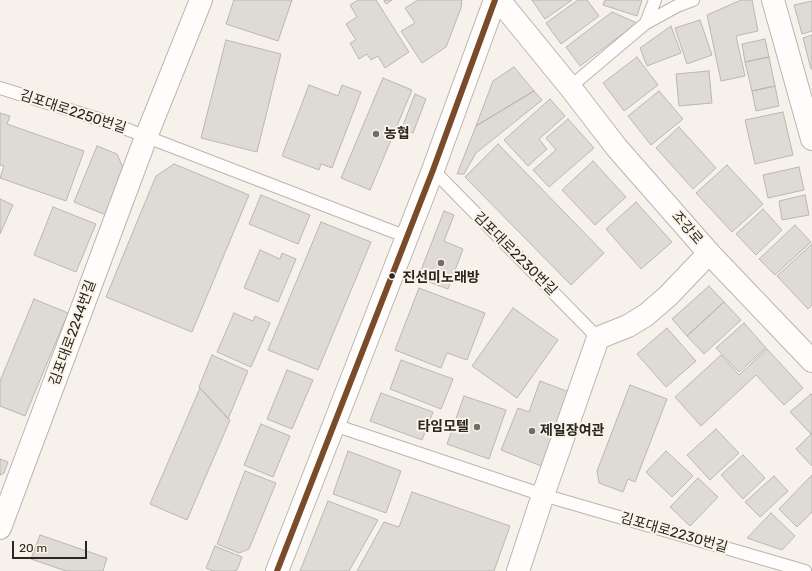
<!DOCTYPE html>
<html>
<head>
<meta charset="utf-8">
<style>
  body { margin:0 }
  #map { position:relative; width:812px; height:571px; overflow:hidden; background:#f6f2eb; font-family:Rubik,sans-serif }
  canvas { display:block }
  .scale { position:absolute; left:12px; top:541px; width:75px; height:18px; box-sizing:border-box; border:2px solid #292722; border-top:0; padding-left:5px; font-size:12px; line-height:14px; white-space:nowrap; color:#292722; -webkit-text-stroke:3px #faf3e7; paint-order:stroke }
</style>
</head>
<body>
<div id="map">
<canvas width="812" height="571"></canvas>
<div class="scale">20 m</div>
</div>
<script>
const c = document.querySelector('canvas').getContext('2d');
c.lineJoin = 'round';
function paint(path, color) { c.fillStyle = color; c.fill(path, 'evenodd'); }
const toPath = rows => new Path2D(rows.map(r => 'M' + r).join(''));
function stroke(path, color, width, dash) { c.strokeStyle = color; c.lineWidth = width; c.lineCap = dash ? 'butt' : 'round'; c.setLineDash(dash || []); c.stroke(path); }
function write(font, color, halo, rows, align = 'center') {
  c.font = font + ' Rubik,"Noto Sans KR",sans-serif'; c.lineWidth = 4; c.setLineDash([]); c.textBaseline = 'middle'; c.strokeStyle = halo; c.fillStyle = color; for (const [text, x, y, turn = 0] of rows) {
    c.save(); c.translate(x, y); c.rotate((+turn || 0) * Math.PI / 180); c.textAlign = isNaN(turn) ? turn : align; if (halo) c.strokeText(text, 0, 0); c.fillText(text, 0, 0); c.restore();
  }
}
const building = toPath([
  [234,0,292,0,278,41,226,24,234,0],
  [358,0,376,0,409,52,385,68,378,56,371,60,367,54,359,59,350,43,356,40,346,24,357,17,350,5,358,0],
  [384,0,392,0,386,4,384,0],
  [418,0,462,0,461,8,446,47,422,63,401,31,415,23,405,8,418,0],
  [532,0,572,0,545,19,532,0],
  [578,0,587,0,599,16,561,44,546,23,578,0],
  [605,0,642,0,637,16,603,5,605,0],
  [741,0,752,0,758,31,736,36,745,76,721,81,707,15,741,0],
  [812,1,812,31,802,34,794,5,812,1],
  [612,12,637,23,580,66,566,47,612,12],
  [700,20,712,55,687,64,675,28,700,20],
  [671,26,681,53,647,66,640,48,671,26],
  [812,35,812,69,811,69,803,38,812,35],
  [765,39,769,57,745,62,742,44,765,39],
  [226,40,281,54,257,152,201,138,226,40],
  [637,57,658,85,624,111,603,83,637,57],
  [769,57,775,86,752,91,745,62,769,57],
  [514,67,534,91,476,126,493,81,514,67],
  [709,71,712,103,679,106,676,74,709,71],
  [383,78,412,90,370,190,341,178,383,78],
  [309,85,338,96,342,85,361,92,332,168,321,164,319,170,282,156,309,85],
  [775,86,779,106,756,111,752,91,775,86],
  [534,91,542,100,476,153,464,174,457,174,476,126,534,91],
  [659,91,683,119,651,145,628,116,659,91],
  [415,94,426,99,413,133,402,128,415,94],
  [550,99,565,116,539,139,547,149,528,166,504,140,550,99],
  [783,112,793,155,755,164,745,120,783,112],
  [0,113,10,116,7,124,84,151,66,201,0,178,4,166,0,165,0,113],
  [568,119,594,148,549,187,533,170,556,150,546,138,568,119],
  [679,127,716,168,693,189,656,148,679,127],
  [498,144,604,253,571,285,465,177,498,144],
  [97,146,117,154,124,170,106,215,74,202,97,146],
  [593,161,626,197,595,225,562,190,593,161],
  [174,164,249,195,192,332,106,297,156,176,174,164],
  [727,165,763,204,732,232,696,193,727,165],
  [799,167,804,190,768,198,763,175,799,167],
  [261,195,310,215,298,244,249,224,261,195],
  [805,195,809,215,782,220,779,201,805,195],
  [0,199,13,205,0,234,0,199],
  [636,202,672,242,641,269,606,229,636,202],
  [53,207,96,224,76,272,34,255,53,207],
  [763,209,782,230,756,255,736,234,763,209],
  [444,211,454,215,444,241,463,249,448,289,418,278,444,211],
  [321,222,371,242,318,370,268,350,321,222],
  [795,225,811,242,775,275,759,259,795,225],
  [812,244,812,305,808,309,777,276,812,244],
  [260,250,280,259,282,253,296,259,278,302,244,288,260,250],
  [709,286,724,302,687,336,672,319,709,286],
  [419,288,485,313,467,360,447,353,441,368,395,350,419,288],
  [34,299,68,313,25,416,0,406,0,381,34,299],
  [724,302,741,320,704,354,687,336,724,302],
  [513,308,558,340,517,398,472,366,513,308],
  [234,313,253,321,255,316,270,323,251,367,217,352,234,313],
  [744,323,766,348,739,372,716,348,744,323],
  [667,328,696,361,666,387,637,354,667,328],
  [767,349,803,388,784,405,756,375,701,426,675,397,721,355,739,375,767,349],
  [212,355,248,371,228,419,199,387,212,355],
  [401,360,453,379,441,409,390,389,401,360],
  [287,370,313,380,292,429,267,419,287,370],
  [540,381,569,392,541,466,501,450,518,408,529,412,540,381],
  [630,385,667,399,635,482,628,479,623,492,599,483,597,471,630,385],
  [200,388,230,420,187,520,150,504,200,388],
  [381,393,433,412,422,440,370,421,381,393],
  [811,394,812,395,812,433,811,434,790,412,811,394],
  [464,396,506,410,489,459,447,444,464,396],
  [261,424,290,436,273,477,244,465,261,424],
  [716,429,739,453,710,480,687,455,716,429],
  [812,433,812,466,796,449,812,433],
  [348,451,401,471,386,513,333,494,348,451],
  [666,451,693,476,672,497,646,472,666,451],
  [743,455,765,478,743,499,721,475,743,455],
  [0,459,8,462,4,473,0,475,0,459],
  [245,471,276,483,249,549,239,553,217,544,245,471],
  [812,475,812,512,797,527,779,509,812,475],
  [774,476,788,491,760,517,745,502,774,476],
  [698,478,718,497,690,526,670,507,698,478],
  [412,492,510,526,494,571,357,571,384,522,399,527,412,492],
  [328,501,378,520,349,571,300,571,328,501],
  [771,513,795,536,782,550,747,538,771,513],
  [40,535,107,558,103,571,66,571,31,559,40,535],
  [215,546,242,557,237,570,234,571,213,571,206,568,215,546]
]);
paint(building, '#dedad5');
stroke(building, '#bab6b1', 1);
const service = toPath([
  [646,23,655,0],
  [570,87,646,23,677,6,693,0],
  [0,88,108,122,407,237],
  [433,170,598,338],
  [334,425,543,495,805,571]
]);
const minor = toPath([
  [773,0,812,139],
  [0,528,146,137,201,0],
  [518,571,543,495,598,338,628,326,646,315,668,296,709,253]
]);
const tertiary = toPath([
  [499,0,570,87,617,148,709,253,812,361],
  [277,571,433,170,495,0]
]);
stroke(service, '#b9b6b1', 14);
stroke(minor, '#b9b6b1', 24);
stroke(tertiary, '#b9b6b1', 24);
stroke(service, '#fefdfc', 12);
stroke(minor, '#fefdfc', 22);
stroke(tertiary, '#fefdfc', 22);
stroke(toPath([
  [277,571,433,170,495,0]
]), '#7a4b2a', 6);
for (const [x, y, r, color] of [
  [376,134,4,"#716e68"],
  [441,263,4,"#716e68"],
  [392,276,3.5,"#292722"],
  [477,427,4,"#716e68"],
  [532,431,4,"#716e68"]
]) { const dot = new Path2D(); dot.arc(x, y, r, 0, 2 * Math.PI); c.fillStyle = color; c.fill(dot); stroke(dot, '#faf3e7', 1.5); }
write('14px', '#292722', '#faf3e7', [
  ["김포대로2250번길",73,112,18],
  ["조강로",687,228,49],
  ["김포대로2230번길",515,254,45],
  ["김포대로2244번길",73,333,-70],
  ["김포대로2230번길",674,533,16]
]);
write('bold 14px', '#292722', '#faf3e7', [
  ["농협",384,134],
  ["진선미노래방",441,278,"center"],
  ["타임모텔",469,427,"right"],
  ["제일장여관",540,431]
], 'left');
</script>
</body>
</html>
